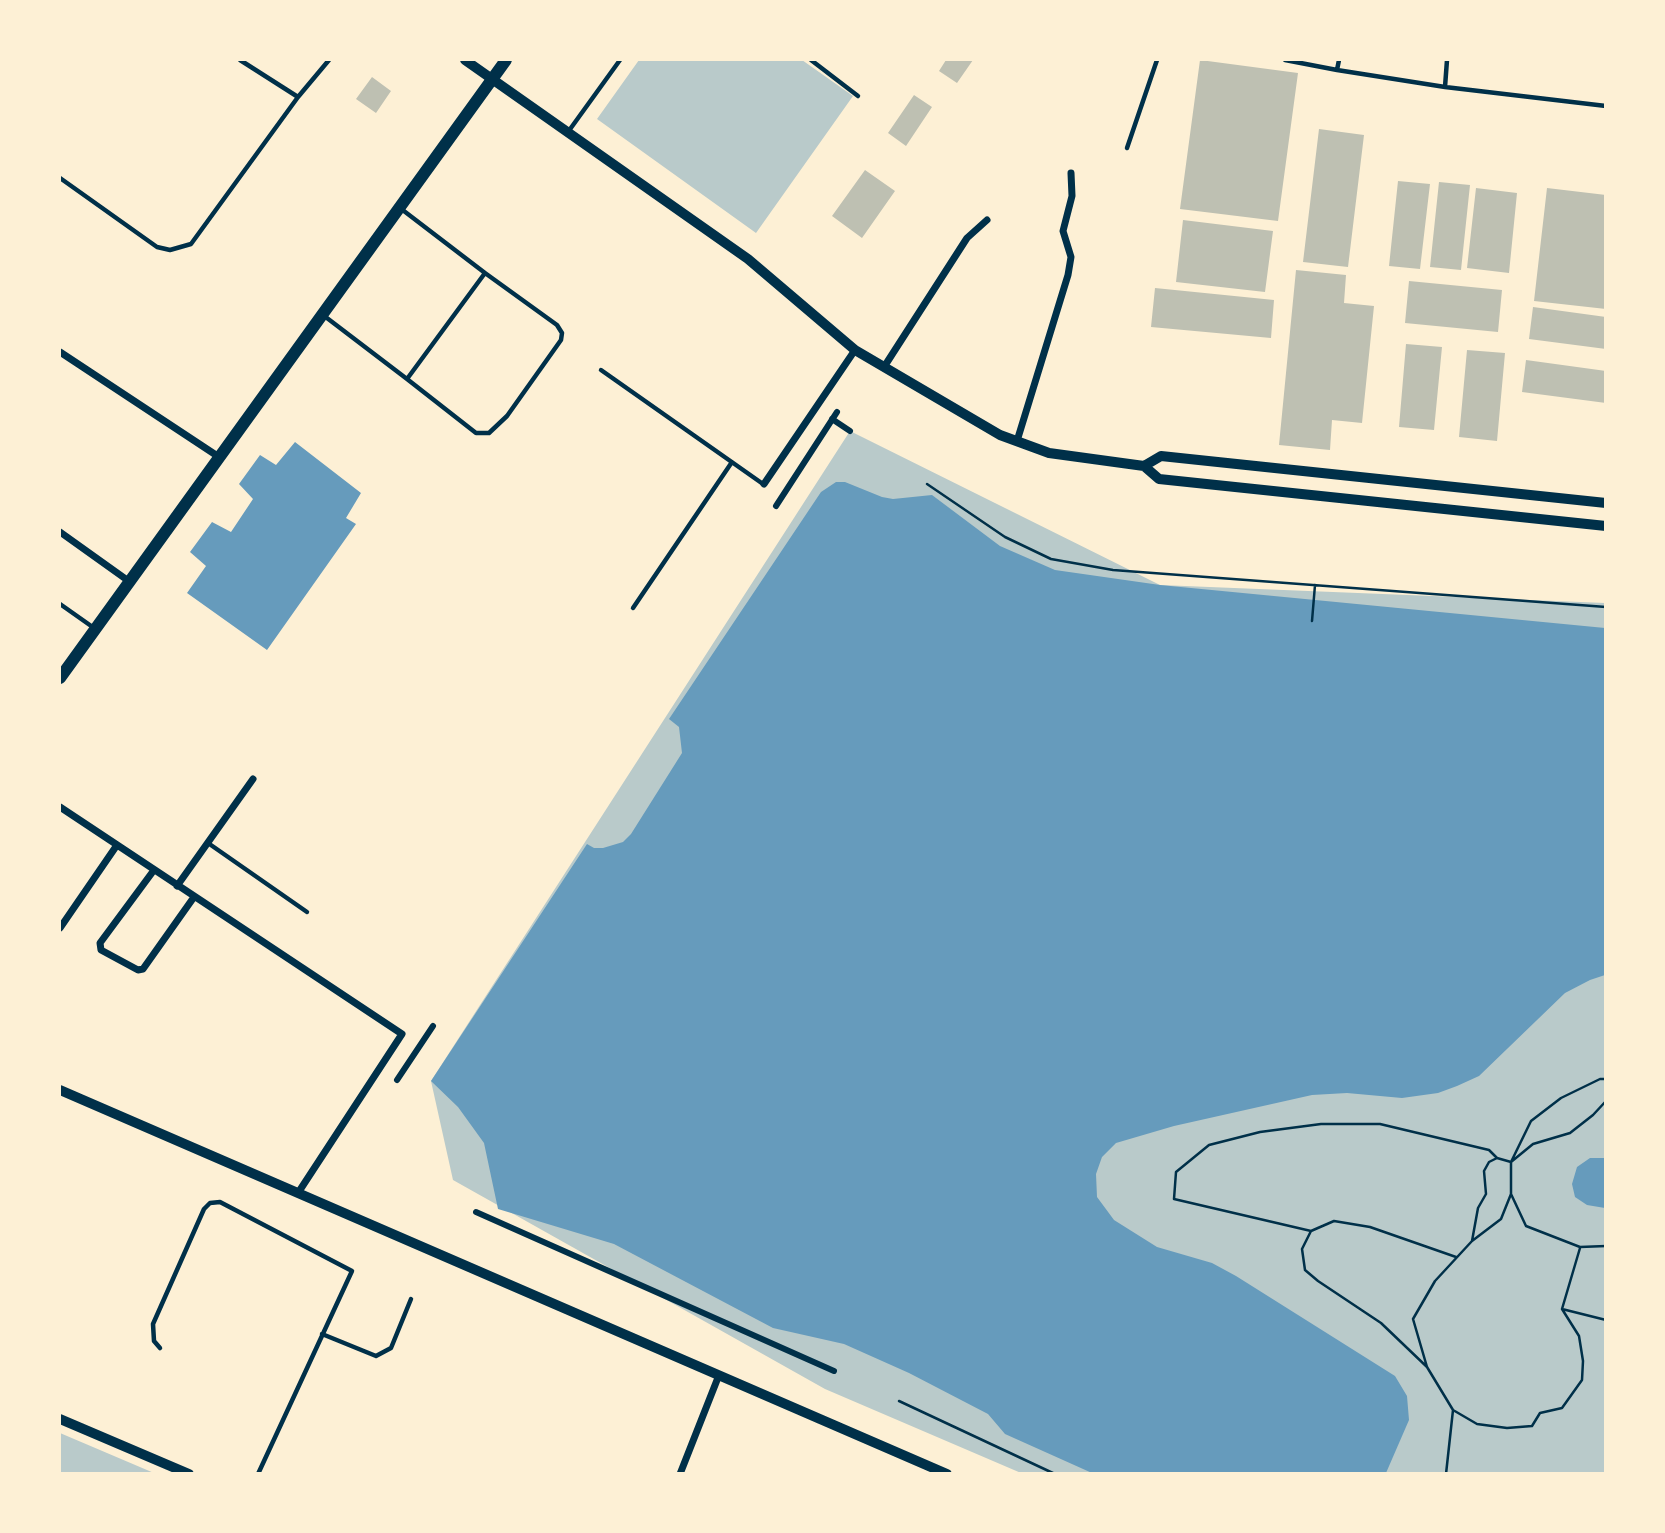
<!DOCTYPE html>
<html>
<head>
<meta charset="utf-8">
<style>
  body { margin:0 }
  #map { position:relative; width:1665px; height:1533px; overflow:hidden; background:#fdf0d5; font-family:Manrope,sans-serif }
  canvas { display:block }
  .frame { position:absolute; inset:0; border:61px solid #fdf0d5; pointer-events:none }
</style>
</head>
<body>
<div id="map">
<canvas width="1665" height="1533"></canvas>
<div class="frame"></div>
</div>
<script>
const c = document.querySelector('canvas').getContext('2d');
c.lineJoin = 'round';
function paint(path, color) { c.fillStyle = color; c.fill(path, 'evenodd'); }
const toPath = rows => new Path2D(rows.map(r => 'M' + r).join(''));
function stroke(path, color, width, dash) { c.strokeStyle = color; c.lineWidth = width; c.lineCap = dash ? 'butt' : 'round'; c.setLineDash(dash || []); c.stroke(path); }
paint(toPath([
  [639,60,802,60,853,96,756,233,597,119],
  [850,431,1160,585,1605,603,1605,1473,1021,1473,825,1389,453,1180,431,1081],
  [60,1433,154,1473,60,1473]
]), '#b9caca');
paint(toPath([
  [295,442,361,493,346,518,356,524,267,650,187,593,206,566,190,552,212,522,231,532,253,499,239,484,260,455,276,465],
  [836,482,845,482,882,497,893,499,932,495,1000,546,1055,570,1160,585,1605,628,1605,975,1590,980,1565,993,1479,1076,1457,1086,1438,1093,1402,1098,1347,1093,1312,1095,1174,1126,1116,1143,1102,1157,1096,1174,1097,1197,1114,1220,1157,1247,1212,1263,1236,1276,1395,1376,1407,1396,1409,1420,1386,1473,1092,1473,1005,1434,988,1414,909,1373,844,1344,773,1328,614,1244,498,1209,484,1143,458,1107,431,1081,587,844,594,848,603,848,623,842,631,834,682,753,679,727,669,719,821,492],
  [1590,1158,1605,1158,1605,1208,1587,1205,1575,1197,1572,1184,1577,1167]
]), '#669bbc');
paint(toPath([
  [946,60,973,60,957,83,939,71],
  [1200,60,1298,73,1278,221,1180,209],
  [372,77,391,91,376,113,356,99],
  [914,95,932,107,906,146,888,133],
  [1319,129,1364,135,1348,267,1303,262],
  [865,170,895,191,862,238,832,216],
  [1398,181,1430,184,1420,269,1389,266],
  [1439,182,1470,185,1461,270,1430,267],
  [1476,188,1517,193,1509,273,1467,268],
  [1547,188,1606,195,1606,309,1534,301],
  [1183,220,1273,231,1265,292,1176,282],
  [1296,270,1346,275,1344,303,1374,306,1362,423,1332,420,1330,450,1279,445],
  [1409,281,1502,290,1498,332,1405,323],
  [1155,288,1274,300,1271,338,1151,327],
  [1533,307,1606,317,1606,349,1529,339],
  [1406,344,1442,347,1434,430,1399,427],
  [1467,350,1505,353,1497,441,1459,437],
  [1526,360,1606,371,1606,403,1522,392]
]), '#bec0b2');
stroke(toPath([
  [927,484,1005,537,1051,559,1113,570,1606,607],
  [1312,621,1315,585],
  [1511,1194,1511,1162,1533,1144,1570,1133,1593,1115,1606,1101],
  [1311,1231,1334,1221,1370,1227,1456,1257],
  [1472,1241,1501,1219,1511,1194,1526,1226,1580,1247,1606,1246],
  [1580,1248,1562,1309,1606,1320],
  [1427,1367,1381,1323,1318,1281,1305,1270,1302,1249,1311,1231,1174,1199,1176,1172,1209,1145,1260,1132,1321,1124,1380,1124,1489,1150,1497,1158],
  [899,1401,1055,1474],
  [1453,1410,1477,1424,1507,1428,1532,1426,1540,1413,1562,1408,1582,1380,1583,1361,1579,1336,1562,1309],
  [1446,1474,1453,1410,1427,1367,1413,1319,1435,1281,1472,1241,1478,1208,1486,1194,1484,1171,1489,1162,1497,1158,1511,1162,1531,1121,1561,1098,1600,1079,1606,1079]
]), '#003049', 2.5);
stroke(toPath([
  [811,60,858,96],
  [1285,60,1337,70],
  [1339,60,1337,70,1445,87,1606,106],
  [1445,87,1447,60],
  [298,97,329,60],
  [568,132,620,60],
  [1127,148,1157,60],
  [60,178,157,247,170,250,191,244,298,97,240,60],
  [323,315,407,379,485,273,400,208],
  [601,370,763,484],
  [407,379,476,433,489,433,507,416,561,340,562,333,557,325,485,273],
  [60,604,94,628],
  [633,608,732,462],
  [208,843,307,912],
  [322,1334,376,1356,391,1348,411,1299],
  [160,1348,154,1341,153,1324,204,1209,210,1203,220,1202,352,1271,258,1474]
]), '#003049', 4.5);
stroke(toPath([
  [832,419,850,431],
  [776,506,837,412],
  [397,1080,433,1026],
  [476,1212,834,1371]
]), '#003049', 6);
stroke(toPath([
  [60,352,219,457],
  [884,367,967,238,987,220],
  [1017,441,1068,275,1071,257,1063,231,1072,196,1071,173],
  [764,484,855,350],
  [60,532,130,582],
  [60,807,402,1034,298,1193],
  [154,870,100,943,101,950,138,970,143,969,194,897],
  [177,886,253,779],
  [60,928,117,845],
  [680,1474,719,1375]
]), '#003049', 7);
stroke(toPath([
  [465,60,748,259,855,350,1000,435,1049,453,1144,466,1159,479,1606,526],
  [1144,466,1161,456,1606,503],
  [60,1090,947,1474],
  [60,1419,189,1474]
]), '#003049', 10);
stroke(toPath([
  [60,678,506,60]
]), '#003049', 12);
</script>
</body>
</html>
